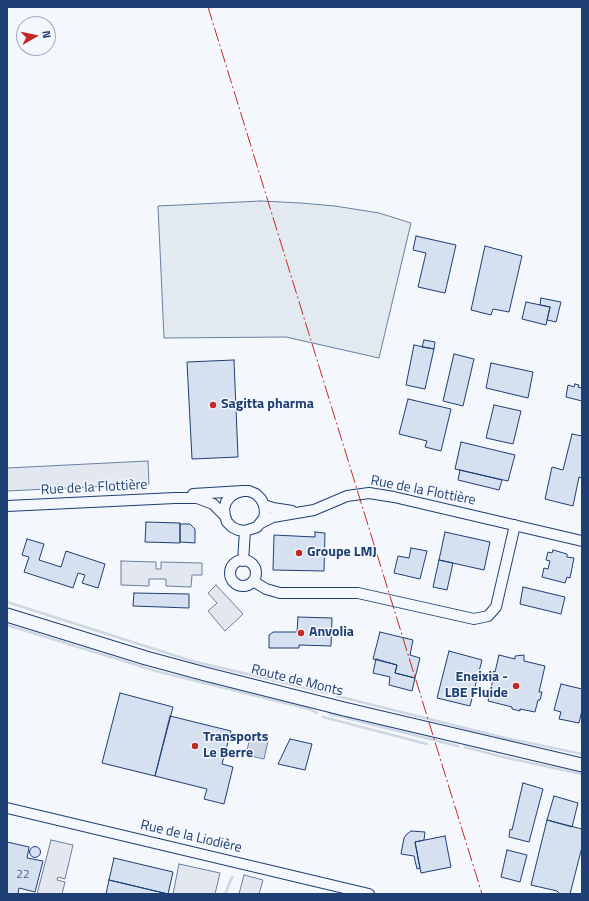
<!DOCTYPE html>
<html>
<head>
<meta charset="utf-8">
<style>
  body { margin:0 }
  #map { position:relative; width:589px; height:901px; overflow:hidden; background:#f4f7fb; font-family:"Titillium Web",sans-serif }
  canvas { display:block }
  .frame { position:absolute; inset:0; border:8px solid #1d3f73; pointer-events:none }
  .north { position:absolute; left:16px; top:16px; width:40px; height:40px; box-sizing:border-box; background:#f4f7fb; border:1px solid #9eadc5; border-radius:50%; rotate:81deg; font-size:11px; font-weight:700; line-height:16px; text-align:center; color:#1d3f73 }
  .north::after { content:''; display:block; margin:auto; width:14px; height:18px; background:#c62828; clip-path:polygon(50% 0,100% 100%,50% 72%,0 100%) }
</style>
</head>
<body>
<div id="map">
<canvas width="589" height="901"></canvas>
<div class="frame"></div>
<div class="north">N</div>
</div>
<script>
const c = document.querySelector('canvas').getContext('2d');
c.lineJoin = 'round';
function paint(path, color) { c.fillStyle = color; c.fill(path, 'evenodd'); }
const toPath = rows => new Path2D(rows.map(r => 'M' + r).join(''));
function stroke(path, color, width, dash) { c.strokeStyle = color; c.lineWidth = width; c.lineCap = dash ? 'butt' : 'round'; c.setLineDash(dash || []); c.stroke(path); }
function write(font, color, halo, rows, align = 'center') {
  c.font = font + ' "Titillium Web",sans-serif'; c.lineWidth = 3; c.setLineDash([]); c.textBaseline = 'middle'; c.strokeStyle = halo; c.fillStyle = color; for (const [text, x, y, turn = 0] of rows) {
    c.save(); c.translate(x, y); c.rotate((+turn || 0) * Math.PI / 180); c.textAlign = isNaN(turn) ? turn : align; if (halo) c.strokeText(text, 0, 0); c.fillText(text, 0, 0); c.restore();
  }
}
const green = toPath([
  [261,201,301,203,335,206,379,213,411,223,379,358,286,337,164,338,158,206,261,201]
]);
paint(green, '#e3e9f0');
stroke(green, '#687fa3', 1);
const parking = toPath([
  [148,461,149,484,7,491,7,468,148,461],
  [121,561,156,562,156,569,161,569,161,562,202,563,202,575,192,575,191,587,166,586,166,579,149,579,149,586,121,585,121,561],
  [216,585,243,614,225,631,208,611,217,603,208,593,216,585],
  [51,840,73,845,65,879,58,877,57,880,65,882,62,894,37,894,51,840],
  [179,864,220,873,215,894,173,894,179,864],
  [244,875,263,880,259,894,239,894,244,875]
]);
paint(parking, '#e3e8f0');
stroke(parking, '#687fa3', 1);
const water = toPath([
  [250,737,268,741,264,759,246,755,250,737]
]);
paint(water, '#cfd7e4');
stroke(water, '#687fa3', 1);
stroke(toPath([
  [7,602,192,661,327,693],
  [7,625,156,671,309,709,317,713],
  [337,696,505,738,582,754],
  [330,714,458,746],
  [323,717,427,744],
  [465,747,503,757,582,774],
  [225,894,232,877]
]), '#cfd7e4', 2.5);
const building = toPath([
  [416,236,456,245,445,293,418,287,426,253,413,250,416,236],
  [485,246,522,256,509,312,493,309,491,315,471,310,485,246],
  [541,298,561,302,556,322,547,320,550,307,540,305,541,298],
  [526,302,550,307,546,325,522,319,526,302],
  [424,340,435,342,434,349,422,347,424,340],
  [414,345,434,349,425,389,406,385,414,345],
  [454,354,474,359,463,406,443,401,454,354],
  [234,360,238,457,192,459,187,362,234,360],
  [491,363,533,372,528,398,486,388,491,363],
  [575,384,579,385,578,387,582,388,582,401,566,397,568,385,574,387,575,384],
  [408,399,451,409,441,451,425,447,427,441,399,434,408,399],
  [494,405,521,411,513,444,486,438,494,405],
  [572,434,582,436,582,478,579,477,573,506,545,499,552,467,563,470,572,434],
  [461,442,515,455,508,481,455,469,461,442],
  [460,470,502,480,499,490,458,480,460,470],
  [146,522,180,523,180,543,145,542,146,522],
  [180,524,190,524,195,529,195,543,180,542,180,524],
  [315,532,325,533,324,571,273,570,274,535,315,537,315,532],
  [445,532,490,542,484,570,439,560,445,532],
  [27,539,44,544,39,560,61,567,66,551,105,564,98,588,82,583,85,575,78,573,73,588,24,572,29,557,22,555,27,539],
  [411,548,427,551,420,579,394,573,398,556,409,558,411,548],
  [553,550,567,554,567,557,574,558,570,578,567,577,565,583,542,577,544,568,548,569,550,561,546,560,548,552,552,553,553,550],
  [439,560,453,563,447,590,433,587,439,560],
  [523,587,565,597,561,614,520,604,523,587],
  [134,593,189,594,189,608,133,606,134,593],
  [298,617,332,618,331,646,299,645,299,648,269,648,269,635,273,632,297,632,298,617],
  [380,632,413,640,410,655,420,658,415,678,395,673,397,665,373,659,380,632],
  [449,651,482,660,470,706,437,698,449,651],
  [499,655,515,659,515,656,524,655,524,661,545,666,539,692,542,692,540,700,538,700,535,712,520,709,520,711,512,709,512,707,488,701,493,679,491,679,493,671,495,672,499,655],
  [376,659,397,665,395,673,415,678,412,691,389,685,390,677,373,673,376,659],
  [561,684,582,689,582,710,579,723,559,719,561,712,554,710,561,684],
  [120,693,173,707,155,776,102,763,120,693],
  [170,716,231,731,222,764,233,767,224,804,204,799,207,789,155,776,170,716],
  [290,739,312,744,305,770,278,764,290,739],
  [523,783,543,789,529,842,509,837,510,829,512,830,523,783],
  [554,796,578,803,572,827,547,820,554,796],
  [547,820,582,829,582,847,570,894,560,894,557,891,531,885,547,820],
  [411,831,425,832,424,840,415,842,420,868,417,869,414,856,401,854,404,838,406,835,411,831],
  [445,836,451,867,421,873,415,842,445,836],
  [7,842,29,847,27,858,43,861,35,892,19,888,18,894,7,894,7,842],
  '29.5 852a5.5 5.5 0 1 1 11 0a5.5 5.5 0 1 1-11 0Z',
  [507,850,527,855,520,882,501,877,507,850],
  [114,858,173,872,168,894,109,880,114,858],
  [109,880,168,894,106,894,109,880]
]);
paint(building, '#d5e0f0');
stroke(building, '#1d3f73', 1);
const minor = toPath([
  [193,494,243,491,249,491,256,494,261,499,264,505,265,512,264,518,257,527,245,531,238,530,232,527,227,522,225,516,224,509,226,502,231,496,236,493,243,491],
  [264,505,273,508,292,511],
  [7,506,175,498,197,498,213,504,225,516],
  [261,523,273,517,314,510,347,496,369,493,394,497,582,541],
  '230 573a13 13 0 1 1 26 0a13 13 0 1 1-26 0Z',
  [243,561,245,531],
  [253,581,266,589,280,593,358,593,474,619,488,616,496,607,515,525],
  [7,808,369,894]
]);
const major = toPath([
  [7,615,146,658,205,674,344,709,582,765]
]);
stroke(minor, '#1d3f73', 12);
stroke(major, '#1d3f73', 15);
stroke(minor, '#f4f7fb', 10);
stroke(major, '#f4f7fb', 13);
stroke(toPath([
  [208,7,482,894]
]), '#c62828', 1, [14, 3, 2, 3]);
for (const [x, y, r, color] of [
  [213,405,4,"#c62828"],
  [299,553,4,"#c62828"],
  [301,633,4,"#c62828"],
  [516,686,4,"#c62828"],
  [195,746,4,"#c62828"]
]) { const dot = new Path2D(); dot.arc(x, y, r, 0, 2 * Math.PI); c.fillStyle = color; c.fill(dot); stroke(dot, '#f4f7fb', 1.5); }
write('12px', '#4b6792', null, [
  ["22",23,875]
]);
write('bold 14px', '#1d3f73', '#f4f7fb', [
  ["Sagitta pharma",221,405],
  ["Groupe LMJ",307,553],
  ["Anvolia",309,633],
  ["Eneixia -",508,678,"right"],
  ["LBE Fluide",508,694,"right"],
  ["Transports",203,738],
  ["Le Berre",203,754]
], 'left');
write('14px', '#1d3f73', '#f4f7fb', [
  ["Rue de la Flottière",94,488,-3],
  ["Rue de la Flottière",423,491,11],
  ["Route de Monts",297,681,14],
  ["Rue de la Liodière",191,837,13]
]);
</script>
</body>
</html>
